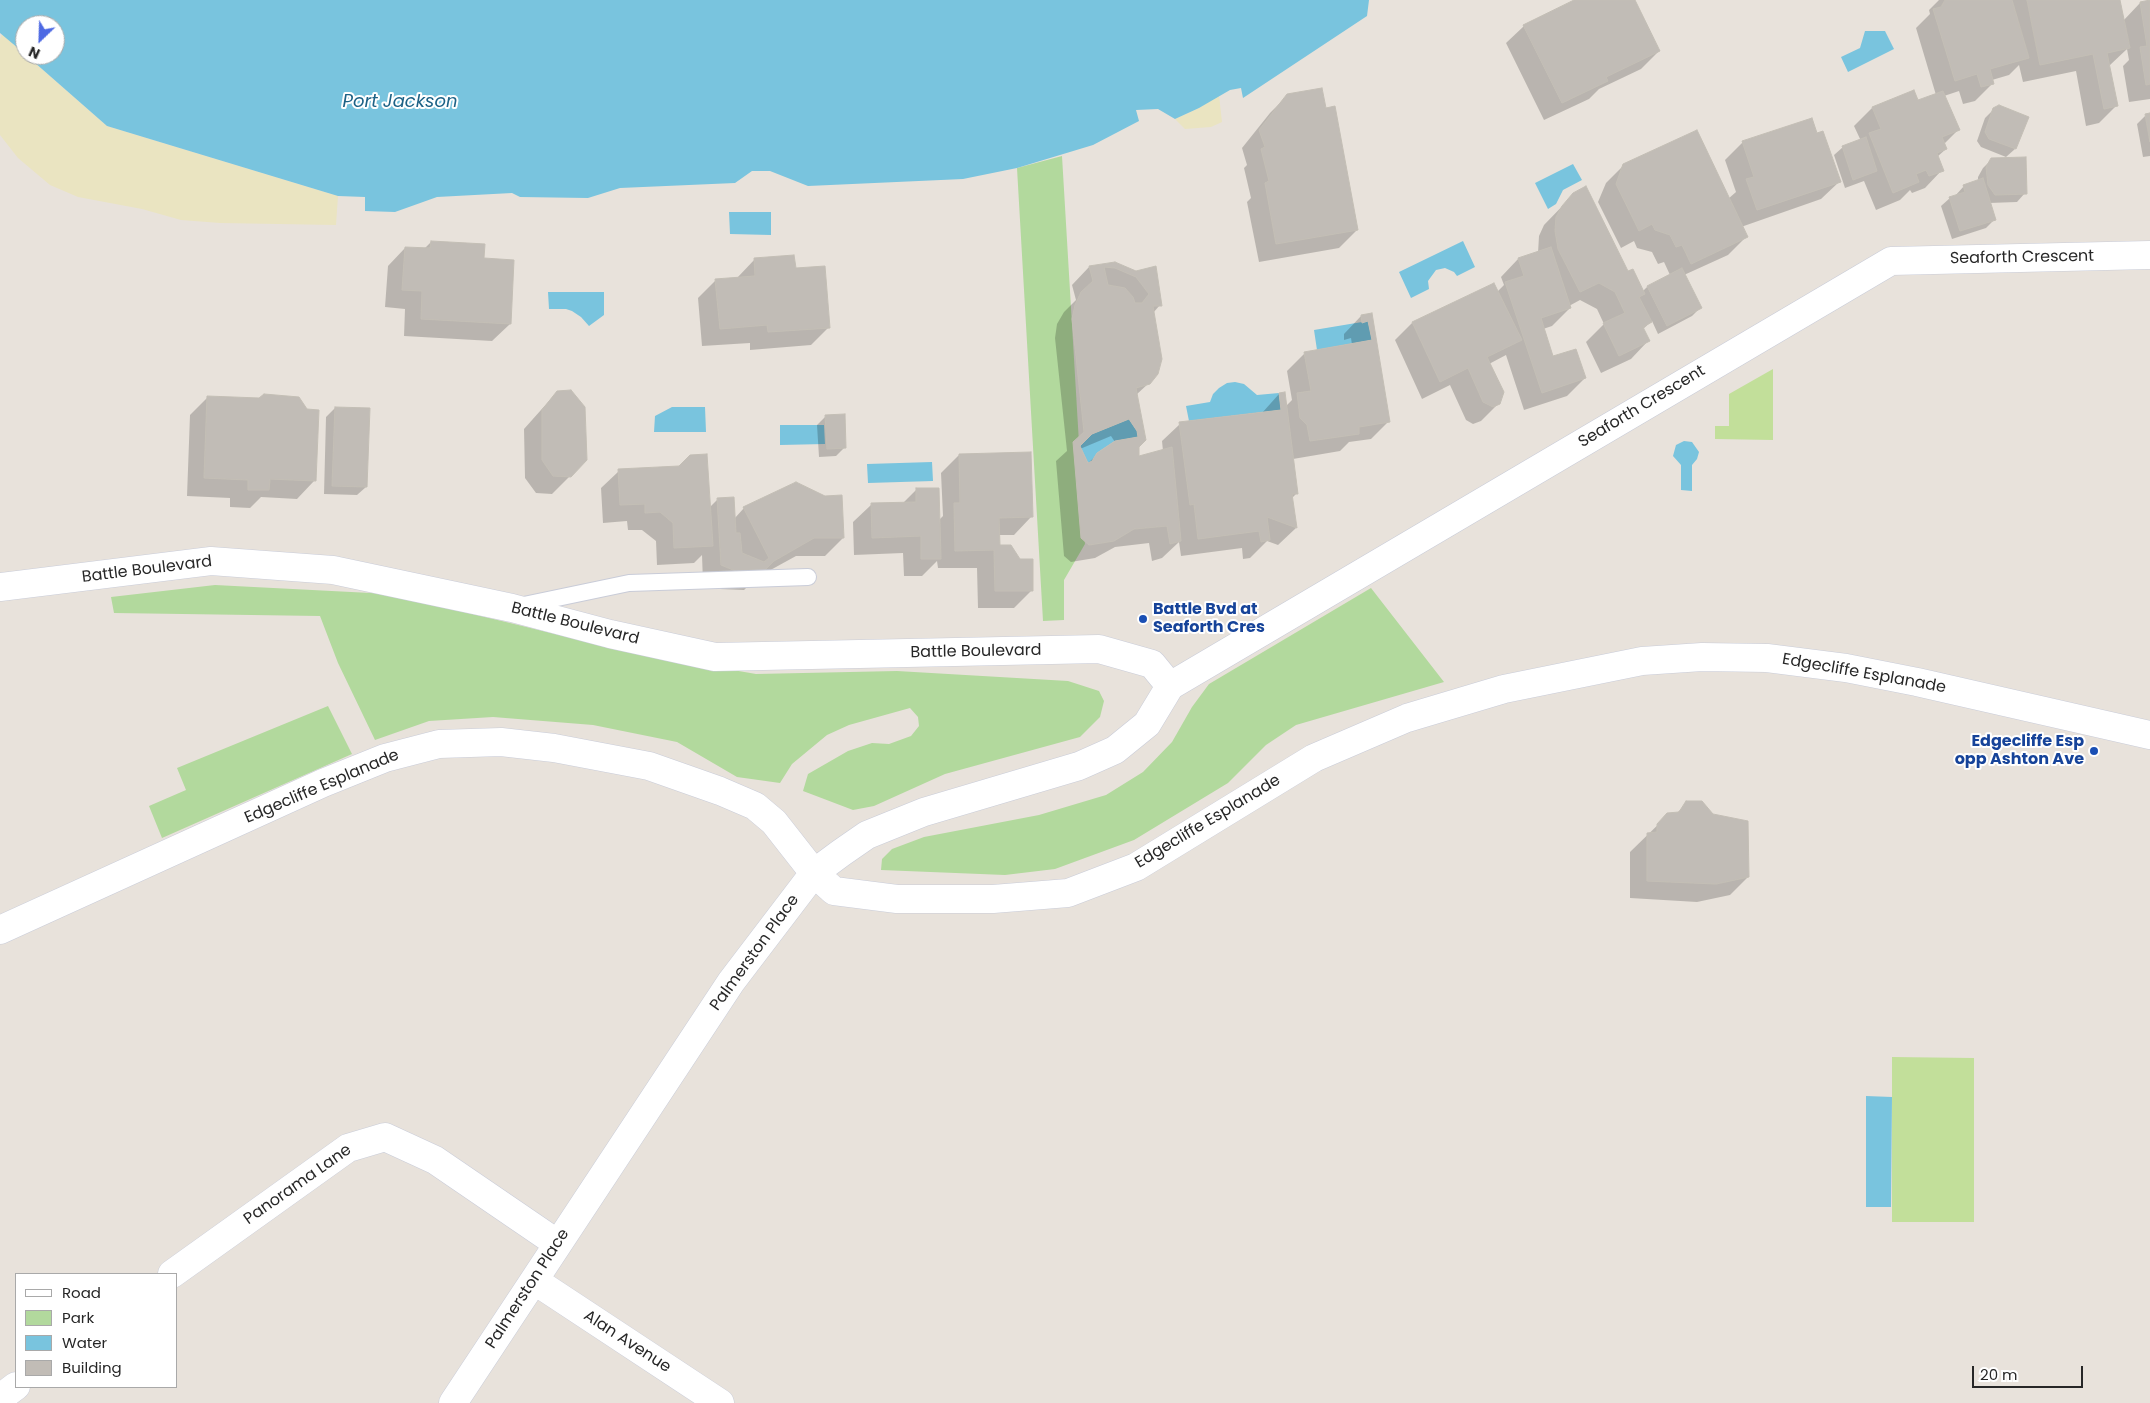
<!DOCTYPE html>
<html>
<head>
<meta charset="utf-8">
<style>
  body { margin:0 }
  #map { position:relative; width:2150px; height:1403px; overflow:hidden; background:#e8e2db; font-family:Poppins,sans-serif }
  canvas { display:block }
  .legend { position:absolute; left:15px; top:1273px; width:162px; height:115px; box-sizing:border-box; background:#fff; border:1px solid #a9a9a9; margin:0; padding:6px 9px; list-style:none; font-size:15px; color:#272727 }
  .legend li { display:flex; align-items:center; gap:10px; height:25px }
  .legend b { width:25px; border:1px solid #a9a9a9 }
  .north { position:absolute; left:15px; top:15px; width:50px; height:50px; box-sizing:border-box; background:#fff; border:1px solid #a9a9a9; border-radius:50%; rotate:204deg; font-size:14px; font-weight:700; line-height:20px; text-align:center; color:#272727 }
  .north::after { content:''; display:block; margin:auto; width:18px; height:22px; background:#4d69e3; clip-path:polygon(50% 0,100% 100%,50% 72%,0 100%) }
  .scale { position:absolute; left:1972px; top:1366px; width:111px; height:22px; box-sizing:border-box; border:2px solid #272727; border-top:0; padding-left:6px; font-size:15px; line-height:18px; white-space:nowrap; color:#272727; -webkit-text-stroke:4px #fff; paint-order:stroke }
</style>
</head>
<body>
<div id="map">
<canvas width="2150" height="1403"></canvas>
<ul class="legend">
<li><b style="height:6px;background:#fff"></b>Road</li>
<li><b style="height:14px;background:#b2d99d"></b>Park</li>
<li><b style="height:14px;background:#79c4de"></b>Water</li>
<li><b style="height:14px;background:#c1bcb6"></b>Building</li>
</ul>
<div class="north">N</div>
<div class="scale">20 m</div>
</div>
<script>
const c = document.querySelector('canvas').getContext('2d');
c.lineJoin = 'round';
function paint(path, color) { c.fillStyle = color; c.fill(path, 'evenodd'); }
const toPath = rows => new Path2D(rows.map(r => 'M' + r).join(''));
function stroke(path, color, width, dash) { c.strokeStyle = color; c.lineWidth = width; c.lineCap = dash ? 'butt' : 'round'; c.setLineDash(dash || []); c.stroke(path); }
function write(font, color, halo, rows, align = 'center') {
  c.font = font + ' Poppins,sans-serif'; c.lineWidth = 4; c.setLineDash([]); c.textBaseline = 'middle'; c.strokeStyle = halo; c.fillStyle = color; for (const [text, x, y, turn = 0] of rows) {
    c.save(); c.translate(x, y); c.rotate((+turn || 0) * Math.PI / 180); c.textAlign = isNaN(turn) ? turn : align; if (halo) c.strokeText(text, 0, 0); c.fillText(text, 0, 0); c.restore();
  }
}
paint(toPath([
  [1062,156,1085,544,1064,580,1064,620,1043,621,1017,168],
  [215,585,390,594,634,653,756,674,897,671,1068,681,1099,691,1104,701,1100,717,1080,737,945,774,874,806,853,810,803,791,808,774,848,751,872,743,889,744,911,736,919,726,918,717,910,708,849,725,827,735,792,764,780,783,737,777,677,742,593,725,493,717,429,721,375,740,338,663,320,616,114,613,111,597],
  [1371,588,1444,682,1296,725,1266,745,1228,783,1134,840,1055,869,1005,875,881,870,882,859,892,849,924,837,1039,815,1106,795,1143,772,1172,742,1192,707,1209,684],
  [328,706,352,754,162,838,149,806,186,790,177,768]
]), '#b2d99d');
paint(toPath([
  [2,34,107,126,338,196,336,225,220,223,181,220,142,209,78,197,50,185,18,158,0,135,0,39],
  [1219,95,1222,122,1211,127,1185,129,1175,119,1199,108]
]), '#eae4c1');
paint(toPath([
  [1773,369,1773,440,1715,439,1715,426,1729,426,1729,394],
  [1892,1057,1974,1058,1974,1222,1892,1222]
]), '#c2df9a');
paint(toPath([
  [0,0,1369,0,1367,16,1243,98,1241,88,1230,90,1199,108,1175,119,1158,109,1136,110,1139,121,1093,145,1017,168,963,179,808,186,770,171,752,171,735,183,620,188,588,198,520,197,512,193,437,197,395,212,365,211,365,197,338,196,107,126,26,55,55,55,55,25,25,25,25,54,0,33],
  [1865,31,1885,31,1894,49,1848,72,1841,57,1860,48],
  [1573,164,1582,180,1563,190,1556,204,1548,209,1535,183],
  [729,212,771,212,771,235,730,234],
  [1463,241,1475,267,1457,276,1454,272,1445,268,1436,270,1428,281,1429,289,1411,298,1399,272],
  [548,292,604,292,604,315,589,326,581,317,572,311,566,309,549,309],
  [1368,321,1372,340,1317,350,1314,330],
  [1235,382,1244,384,1257,395,1279,393,1281,410,1189,421,1186,406,1210,402,1213,394,1219,388,1227,383],
  [672,407,705,407,706,432,654,432,655,416],
  [1129,419,1137,431,1138,437,1115,441,1097,453,1092,461,1088,463,1080,446,1092,434],
  [780,425,824,425,825,444,780,445],
  [1684,441,1692,442,1699,452,1697,459,1692,465,1692,491,1681,490,1681,465,1673,456,1676,445],
  [932,462,933,481,868,483,867,464],
  [1866,1096,1892,1097,1891,1207,1866,1207]
]), '#79c4de');
paint(toPath([
  [1577,0,1634,0,1659,51,1641,69,1599,89,1589,99,1544,120,1506,43,1524,26],
  [1939,0,2119,0,2123,21,2140,3,2150,2,2150,99,2129,102,2123,66,2129,60,2127,49,2109,66,2117,105,2099,123,2086,126,2076,71,2023,82,2019,65,2009,75,1992,80,1993,83,1975,101,1963,104,1959,91,1944,96,1958,130,1944,144,1946,149,1937,157,1942,170,1925,188,1912,193,1910,190,1900,200,1876,210,1864,181,1845,188,1834,155,1843,147,1861,141,1854,126,1872,108,1913,92,1917,102,1936,95,1916,28,1930,14,1929,10],
  [1288,95,1357,230,1339,248,1259,262,1247,202,1251,198,1244,168,1247,165,1242,148,1270,113],
  [1994,109,2015,149,2006,157,1981,147,1977,141,1985,118],
  [2146,115,2150,115,2150,156,2143,157,2137,124],
  [1811,120,1816,135,1839,182,1821,199,1741,227,1746,237,1728,255,1684,275,1701,307,1692,316,1658,334,1652,321,1643,329,1648,341,1631,359,1601,373,1586,342,1604,324,1597,309,1580,300,1569,306,1570,308,1552,326,1543,329,1553,358,1585,378,1567,396,1524,410,1506,355,1489,364,1499,403,1481,421,1473,424,1466,420,1450,385,1422,399,1395,340,1412,323,1493,284,1497,292,1504,285,1501,277,1518,259,1538,253,1539,236,1544,225,1574,194,1627,273,1643,291,1647,287,1670,275,1664,262,1658,264,1652,252,1637,248,1634,241,1621,248,1598,202,1606,183,1624,165,1728,199,1736,192,1725,160,1742,143],
  [1992,159,2025,193,2017,202,1989,203,1994,220,1986,228,1952,239,1941,206,1950,198,1955,196,1964,186,1978,181,1978,177,1983,168],
  [431,242,482,259,510,324,492,341,404,336,405,309,385,307,388,266,405,248,424,249],
  [755,259,794,269,829,327,811,345,750,350,750,343,702,346,698,298,716,280,737,278],
  [1114,264,1136,273,1160,305,1153,313,1149,383,1136,395,1144,439,1138,447,1137,457,1163,451,1162,441,1180,424,1262,413,1279,394,1286,406,1292,400,1287,371,1305,353,1352,345,1351,338,1344,340,1344,334,1361,316,1371,314,1389,421,1371,439,1349,442,1340,451,1293,459,1297,493,1292,498,1296,528,1278,545,1267,541,1250,558,1243,559,1242,548,1181,556,1179,542,1162,558,1152,561,1149,543,1115,547,1095,558,1071,562,1064,556,1056,461,1067,451,1055,338,1057,324,1064,312,1076,300,1072,285,1089,267],
  [1111,436,1115,442,1098,454,1087,464,1080,449],
  [557,392,570,476,552,494,536,493,525,478,524,429],
  [208,397,314,481,297,499,261,497,250,508,230,507,230,498,187,496,190,415],
  [335,408,366,487,357,495,324,494,326,417],
  [826,416,845,447,836,456,819,457,817,425],
  [959,455,1031,517,1014,535,998,535,999,547,1032,590,1014,608,978,608,977,568,938,568,937,561,922,576,904,576,903,553,854,555,853,522,871,505,902,504,916,490,939,520,943,516,941,473],
  [619,471,709,508,717,500,734,519,744,508,843,538,825,556,796,556,756,578,744,590,720,589,703,583,702,555,694,563,657,565,656,541,642,530,628,530,627,521,603,523,601,488],
  [1687,803,1748,877,1730,895,1697,902,1630,898,1630,852,1668,815,1676,814]
]), '#0003');
const building = toPath([
  [1574,0,1635,0,1660,51,1606,77,1608,81,1562,103,1523,25,1574,0],
  [1945,0,2012,0,2029,58,1990,69,1994,84,1981,87,1977,74,1955,81,1933,9,1941,7,1945,0],
  [2027,0,2120,0,2130,48,2107,53,2118,106,2104,109,2093,54,2040,65,2027,0],
  [2150,0,2150,84,2146,85,2140,47,2147,46,2140,2,2150,0],
  [1322,88,1326,108,1335,106,1358,230,1276,244,1265,183,1269,181,1261,149,1265,147,1259,130,1287,94,1322,88],
  [1914,90,1918,100,1943,91,1960,130,1942,137,1947,149,1937,153,1944,171,1929,176,1926,170,1916,174,1919,182,1893,193,1869,133,1881,129,1872,107,1914,90],
  [1999,105,2029,117,2016,149,1989,139,1985,132,1993,108,1999,105],
  [2150,113,2150,142,2145,114,2150,113],
  [1812,118,1817,133,1823,131,1841,182,1757,210,1746,179,1754,177,1742,141,1812,118],
  [1697,130,1748,237,1691,264,1682,245,1676,247,1670,235,1655,230,1652,224,1639,231,1616,184,1623,164,1697,130],
  [1866,137,1877,171,1853,180,1842,146,1866,137],
  [2026,157,2027,194,1995,195,1988,185,1986,167,1991,158,2026,157],
  [1983,178,1996,220,1960,231,1949,197,1965,192,1963,185,1983,178],
  [1586,186,1628,271,1633,269,1645,294,1639,297,1652,322,1643,327,1650,341,1619,356,1603,323,1625,313,1615,292,1599,283,1580,292,1558,249,1555,231,1556,217,1562,206,1573,193,1586,186],
  [431,241,485,244,484,258,514,260,511,324,421,319,422,291,402,290,405,247,430,248,431,241],
  [1551,247,1571,308,1541,318,1553,356,1576,349,1586,378,1542,393,1505,282,1524,276,1518,258,1551,247],
  [794,255,796,268,825,266,830,328,768,332,767,325,720,329,715,279,755,276,754,258,794,255],
  [1115,262,1136,271,1156,266,1162,306,1153,306,1162,359,1158,374,1150,384,1136,388,1146,440,1139,447,1139,456,1172,447,1181,541,1170,544,1167,526,1134,529,1114,541,1089,545,1081,538,1073,442,1084,432,1072,319,1075,305,1081,292,1093,281,1089,266,1115,262],
  [1104,267,1115,268,1136,277,1149,294,1142,303,1135,303,1133,297,1125,288,1108,285,1104,267],
  [1129,419,1137,431,1138,437,1115,441,1097,453,1092,461,1088,463,1080,446,1092,434,1129,419],
  [1682,268,1702,308,1667,326,1647,286,1682,268],
  [1494,283,1522,340,1487,357,1504,392,1500,404,1493,407,1483,402,1468,368,1440,382,1412,322,1494,283],
  [1372,313,1390,422,1359,427,1359,434,1310,441,1307,425,1300,418,1297,393,1311,391,1304,352,1372,340,1368,321,1362,323,1361,315,1372,313],
  [571,390,585,407,587,460,571,477,553,476,542,460,542,410,557,391,571,390],
  [1285,392,1298,494,1292,494,1297,528,1267,517,1270,540,1261,542,1259,531,1198,539,1194,504,1190,505,1179,422,1281,410,1279,393,1285,392],
  [264,394,299,397,307,409,319,410,316,481,270,479,269,490,248,490,248,480,204,478,207,396,259,398,264,394],
  [335,407,370,408,367,487,332,486,335,407],
  [845,414,846,448,827,449,825,415,845,414],
  [1031,452,1033,517,999,518,1000,545,1011,545,1020,559,1033,559,1033,591,995,591,994,550,955,551,954,503,960,503,959,454,1031,452],
  [707,454,713,546,674,548,673,523,660,512,645,513,645,504,620,505,618,469,679,466,690,455,707,454],
  [796,482,825,496,842,495,844,538,814,538,774,561,763,572,738,572,721,565,717,498,734,497,736,533,740,533,742,553,764,562,769,558,743,507,796,482],
  [916,488,939,488,941,559,921,559,921,536,872,538,871,503,916,502,916,488],
  [1686,801,1702,801,1713,814,1748,821,1749,877,1716,884,1647,881,1647,833,1657,832,1657,824,1667,813,1679,812,1686,801]
]);
paint(building, '#c1bcb6');
stroke(building, '#c3beb5', 1);
const lane = toPath([
  [519,606,629,583,808,577]
]);
const street = toPath([
  [0,587,211,561,333,570,512,608,610,634,715,657,1099,649,1152,664,1170,686],
  [0,930,323,783,385,758,439,744,501,742,554,748,649,766,720,791,755,806,774,822,814,873,834,891,897,899,993,899,1068,893,1136,867,1314,758,1407,718,1504,689,1642,661,1702,657,1767,658,1846,668,1917,682,2150,735],
  [172,1274,348,1148,385,1137,435,1160,558,1244],
  [535,1281,720,1403],
  [0,1398,16,1386],
  [453,1403,731,982,814,873,841,853,867,835,924,812,1079,766,1115,750,1147,724,1170,686,1891,261,2150,255]
]);
stroke(lane, '#c9ccd8', 18);
stroke(street, '#c9ccd8', 29);
stroke(lane, '#fff', 16);
stroke(street, '#fff', 28);
for (const [x, y, r, color] of [
  [1143,619,5,"#1a4fb4"],
  [2094,751,5,"#1a4fb4"]
]) { const dot = new Path2D(); dot.arc(x, y, r, 0, 2 * Math.PI); c.fillStyle = color; c.fill(dot); stroke(dot, '#fff', 2); }
write('16px', '#272727', '#fff', [
  ["Seaforth Crescent",2022,258,-1],
  ["Seaforth Crescent",1642,407,-31],
  ["Battle Boulevard",147,570,-7],
  ["Battle Boulevard",575,624,14],
  ["Battle Boulevard",976,652,-1],
  ["Edgecliffe Esplanade",1864,674,10],
  ["Edgecliffe Esplanade",322,787,-23],
  ["Edgecliffe Esplanade",1208,822,-31],
  ["Palmerston Place",755,953,-54],
  ["Panorama Lane",298,1185,-35],
  ["Palmerston Place",528,1289,-57],
  ["Alan Avenue",627,1342,33]
]);
write('bold 16px', '#164399', '#fff', [
  ["Battle Bvd at",1153,610],
  ["Seaforth Cres",1153,628],
  ["Edgecliffe Esp",2084,742,"right"],
  ["opp Ashton Ave",2084,760,"right"]
], 'left');
write('italic 18px', '#1d6286', '#fff', [
  ["Port Jackson",400,102]
]);
</script>
</body>
</html>
